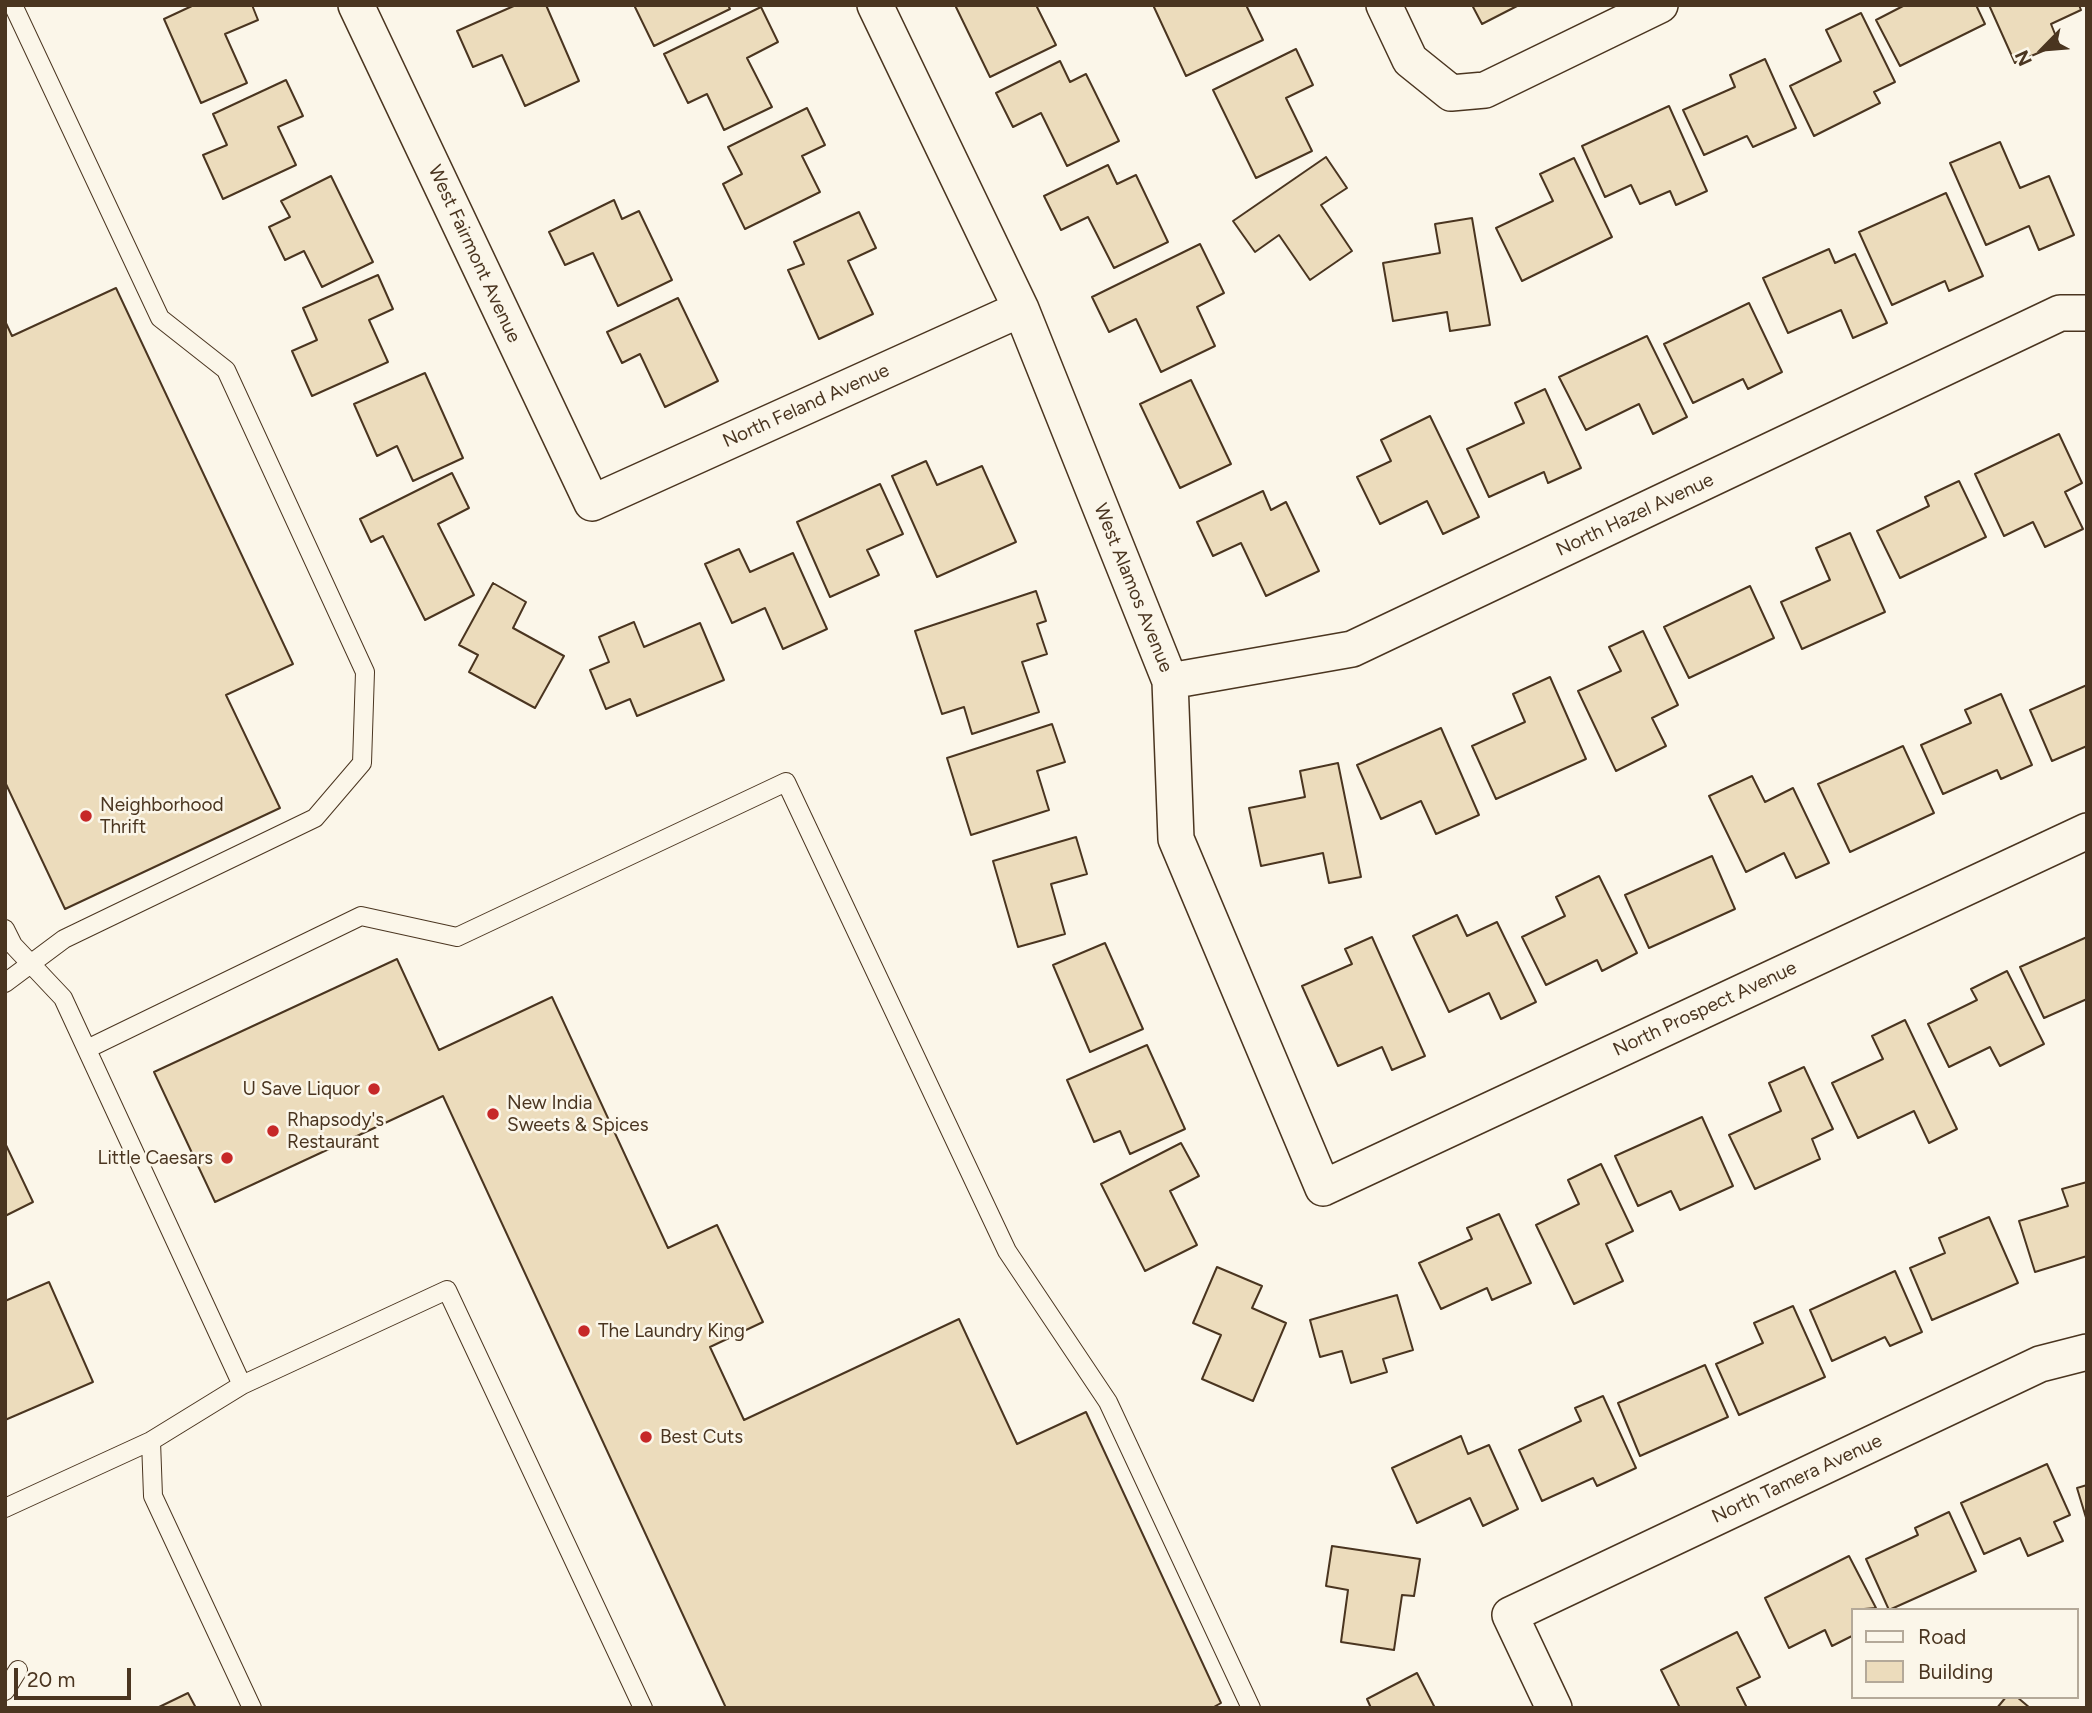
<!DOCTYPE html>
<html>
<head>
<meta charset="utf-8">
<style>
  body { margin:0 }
  #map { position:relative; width:2092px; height:1713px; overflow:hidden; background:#fbf6e9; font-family:Figtree,sans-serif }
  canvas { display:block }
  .frame { position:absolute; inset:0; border:7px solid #4a3520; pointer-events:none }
  .legend { position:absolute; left:1851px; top:1608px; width:228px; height:91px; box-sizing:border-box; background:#fbf6e9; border:2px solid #b4a999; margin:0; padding:9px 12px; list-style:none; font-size:21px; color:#4a3520 }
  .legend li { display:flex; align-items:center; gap:14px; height:35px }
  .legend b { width:35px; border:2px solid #b4a999 }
  .north { position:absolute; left:2008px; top:14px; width:70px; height:70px; -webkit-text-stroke:5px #fbf6e9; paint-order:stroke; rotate:245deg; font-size:19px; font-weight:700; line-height:28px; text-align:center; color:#4a3520 }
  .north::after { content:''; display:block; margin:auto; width:24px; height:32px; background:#4a3520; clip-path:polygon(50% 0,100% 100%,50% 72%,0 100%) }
  .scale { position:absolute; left:14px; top:1668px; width:117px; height:32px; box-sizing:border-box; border:4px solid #4a3520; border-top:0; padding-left:9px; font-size:21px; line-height:24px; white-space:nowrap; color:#4a3520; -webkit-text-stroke:5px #fbf6e9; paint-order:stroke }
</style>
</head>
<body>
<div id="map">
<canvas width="2092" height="1713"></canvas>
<div class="frame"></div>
<ul class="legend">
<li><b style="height:9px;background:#fbf6e9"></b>Road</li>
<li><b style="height:19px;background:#ecdcbc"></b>Building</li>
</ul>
<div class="north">N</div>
<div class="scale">20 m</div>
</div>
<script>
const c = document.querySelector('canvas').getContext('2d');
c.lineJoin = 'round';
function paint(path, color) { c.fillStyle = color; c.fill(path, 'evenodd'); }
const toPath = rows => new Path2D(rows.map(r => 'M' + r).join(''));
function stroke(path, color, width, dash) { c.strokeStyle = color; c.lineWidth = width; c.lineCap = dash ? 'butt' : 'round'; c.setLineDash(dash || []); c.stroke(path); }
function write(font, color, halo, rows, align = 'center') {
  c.font = font + ' Figtree,sans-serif'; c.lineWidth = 5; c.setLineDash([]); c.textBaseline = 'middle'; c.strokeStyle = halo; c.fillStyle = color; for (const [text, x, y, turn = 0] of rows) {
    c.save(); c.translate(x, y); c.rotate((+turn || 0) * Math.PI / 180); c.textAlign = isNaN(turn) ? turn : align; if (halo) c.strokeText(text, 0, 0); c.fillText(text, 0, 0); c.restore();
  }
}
const building = toPath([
  [194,5,252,5,258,20,225,34,247,83,201,103,164,19,194,5],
  [516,5,546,5,579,81,525,106,502,55,473,67,457,31,516,5],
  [634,5,728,5,730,9,654,46,634,5],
  [955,5,1036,5,1056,45,990,77,955,5],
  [1153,5,1246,5,1263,40,1186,76,1153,5],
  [1472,5,1519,5,1482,24,1472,5],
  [1905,5,1976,5,1985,24,1900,66,1876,20,1905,5],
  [1989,5,2079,5,2081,10,2051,24,2059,44,2015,63,1989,5],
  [761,7,778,42,747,58,772,107,724,130,707,94,688,103,664,54,761,7],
  [1861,13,1895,82,1874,92,1880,103,1814,136,1790,86,1841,61,1826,30,1861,13],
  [1296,49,1313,85,1286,98,1312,151,1256,178,1213,90,1296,49],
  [1765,59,1796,128,1753,147,1747,136,1704,155,1683,110,1735,87,1730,75,1765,59],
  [1060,61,1070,82,1086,74,1119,141,1067,166,1041,113,1013,127,996,93,1060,61],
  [286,80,303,116,278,127,296,165,223,199,203,155,227,145,213,114,286,80],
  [1669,106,1707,191,1676,205,1670,191,1640,204,1631,185,1605,197,1582,146,1669,106],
  [807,108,825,145,802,156,820,192,745,229,723,184,742,174,728,147,807,108],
  [2000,142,2020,188,2049,176,2074,235,2039,250,2029,226,1986,245,1950,163,2000,142],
  [1326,157,1347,188,1321,205,1352,251,1310,280,1279,235,1255,252,1233,221,1326,157],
  [1574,158,1612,237,1522,281,1496,228,1553,201,1540,174,1574,158],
  [1108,165,1117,184,1136,175,1168,242,1114,268,1088,217,1061,230,1044,196,1108,165],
  [331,176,373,262,322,287,304,251,285,260,269,227,290,217,281,201,331,176],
  [1946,193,1983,276,1949,291,1945,281,1892,305,1859,232,1946,193],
  [614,200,622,219,639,211,672,280,618,306,593,253,565,265,549,232,614,200],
  [859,212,876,248,848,261,873,314,819,339,788,270,804,264,794,242,859,212],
  [1472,218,1490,325,1450,331,1447,312,1393,321,1383,263,1440,253,1435,224,1472,218],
  [1200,244,1224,293,1197,307,1215,346,1161,372,1136,319,1109,332,1092,297,1200,244],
  [1829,249,1835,263,1855,254,1887,323,1853,338,1841,310,1788,333,1763,278,1829,249],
  [378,275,393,309,369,320,388,362,312,396,292,351,317,340,303,308,378,275],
  [116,288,293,664,226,695,280,808,65,909,5,782,5,321,12,336,116,288],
  [678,298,718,381,665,407,640,354,622,363,607,332,678,298],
  [1749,303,1782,372,1748,389,1743,379,1693,403,1664,344,1749,303],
  [1647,336,1687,417,1653,434,1639,404,1586,430,1559,377,1647,336],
  [425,373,463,458,413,481,397,446,377,456,354,404,425,373],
  [1191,380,1231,464,1180,488,1140,404,1191,380],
  [1545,389,1581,468,1548,483,1544,472,1489,497,1467,449,1524,423,1515,403,1545,389],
  [1430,416,1479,517,1443,534,1427,501,1380,524,1357,477,1391,461,1381,440,1430,416],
  [2059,434,2082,483,2065,492,2083,529,2045,547,2033,522,2004,536,1975,474,2059,434],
  [926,461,937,485,982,466,1016,542,937,577,892,476,926,461],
  [452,473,469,508,438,524,474,595,425,620,383,536,371,542,360,519,452,473],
  [1959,481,1986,537,1900,578,1877,531,1929,506,1925,497,1959,481],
  [880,484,903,534,867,550,879,575,830,597,797,522,880,484],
  [1263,491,1271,510,1286,502,1319,571,1266,596,1241,543,1213,556,1197,522,1263,491],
  [1850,533,1885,612,1802,649,1781,602,1830,580,1816,548,1850,533],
  [739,549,750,572,793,553,827,629,783,649,765,608,732,623,705,564,739,549],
  [493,583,526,602,513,628,564,656,535,708,469,672,478,655,459,645,493,583],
  [1750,586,1774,638,1689,678,1664,627,1750,586],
  [1036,591,1046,621,1037,624,1047,654,1022,662,1039,712,972,734,964,707,942,714,915,631,1036,591],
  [634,622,644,647,700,623,724,680,637,716,630,699,606,709,590,670,609,662,599,637,634,622],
  [1643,631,1678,705,1652,718,1666,746,1616,771,1578,691,1621,671,1609,647,1643,631],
  [1550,677,1586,759,1496,799,1472,746,1525,722,1513,694,1550,677],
  [2087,685,2087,746,2052,761,2030,710,2087,685],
  [2001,694,2032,765,2001,779,1997,770,1943,794,1921,745,1971,723,1965,710,2001,694],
  [1052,724,1065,762,1037,771,1049,810,971,835,947,758,1052,724],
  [1441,728,1479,815,1436,834,1421,801,1381,819,1357,765,1441,728],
  [1903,746,1934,813,1850,852,1818,784,1903,746],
  [1338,763,1361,877,1329,883,1323,853,1261,866,1249,808,1305,797,1300,771,1338,763],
  [1752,776,1765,802,1793,788,1829,863,1796,878,1784,853,1746,872,1709,796,1752,776],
  [1076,837,1087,874,1051,884,1065,934,1018,947,993,861,1076,837],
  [1712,856,1735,909,1649,948,1625,895,1712,856],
  [1599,876,1637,953,1602,971,1597,960,1546,985,1522,937,1565,916,1556,897,1599,876],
  [1457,915,1467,936,1497,922,1536,1002,1501,1019,1489,993,1449,1012,1413,936,1457,915],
  [1372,937,1425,1056,1392,1070,1382,1047,1338,1066,1302,986,1352,964,1345,949,1372,937],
  [2087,937,2087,999,2044,1018,2020,967,2087,937],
  [1105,943,1143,1029,1090,1052,1053,965,1105,943],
  [397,959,439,1050,552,997,668,1248,717,1225,763,1322,710,1347,744,1420,959,1319,1017,1444,1086,1412,1221,1703,1212,1708,726,1708,443,1096,215,1202,154,1072,397,959],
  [2007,971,2044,1044,2000,1066,1990,1047,1949,1067,1928,1024,1977,1000,1971,989,2007,971],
  [1905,1020,1957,1129,1929,1143,1914,1111,1858,1138,1832,1083,1883,1059,1872,1036,1905,1020],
  [1147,1045,1185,1129,1130,1154,1120,1131,1094,1142,1067,1080,1147,1045],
  [1804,1067,1833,1129,1812,1139,1820,1159,1755,1189,1729,1135,1781,1111,1769,1083,1804,1067],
  [1702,1117,1733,1186,1680,1210,1671,1191,1638,1206,1615,1156,1702,1117],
  [5,1143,33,1202,5,1216,5,1143],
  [1181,1143,1199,1176,1170,1191,1197,1245,1145,1271,1101,1184,1181,1143],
  [1601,1164,1633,1231,1606,1244,1623,1281,1574,1304,1536,1225,1579,1204,1568,1180,1601,1164],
  [2087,1182,2087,1256,2035,1272,2019,1221,2068,1206,2062,1189,2087,1182],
  [1499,1214,1531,1283,1492,1300,1487,1288,1441,1309,1419,1263,1472,1239,1467,1228,1499,1214],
  [1989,1217,2018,1283,1932,1320,1910,1268,1945,1253,1939,1238,1989,1217],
  [1217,1267,1262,1286,1252,1308,1286,1323,1253,1401,1202,1379,1221,1335,1193,1323,1217,1267],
  [1895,1271,1922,1332,1890,1346,1885,1337,1832,1361,1810,1310,1895,1271],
  [49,1282,93,1382,5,1420,5,1301,49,1282],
  [1397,1295,1413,1350,1383,1359,1387,1372,1351,1383,1342,1351,1320,1357,1310,1320,1397,1295],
  [1793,1306,1825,1377,1739,1415,1716,1364,1763,1343,1754,1323,1793,1306],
  [1705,1365,1728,1417,1640,1456,1618,1403,1705,1365],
  [1603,1396,1636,1468,1597,1486,1593,1478,1542,1501,1519,1450,1581,1421,1575,1408,1603,1396],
  [1461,1436,1468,1454,1489,1445,1518,1509,1483,1526,1470,1498,1417,1523,1392,1468,1461,1436],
  [2047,1464,2070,1515,2054,1522,2063,1541,2028,1556,2020,1538,1984,1554,1961,1503,2047,1464],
  [2087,1485,2087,1521,2077,1488,2087,1485],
  [1949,1512,1976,1571,1889,1610,1866,1559,1918,1535,1915,1528,1949,1512],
  [1332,1546,1420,1559,1414,1596,1402,1595,1394,1650,1341,1642,1348,1590,1326,1586,1332,1546],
  [1849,1556,1876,1608,1852,1610,1852,1636,1832,1646,1825,1630,1789,1648,1765,1598,1849,1556],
  [1737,1632,1760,1677,1737,1688,1747,1708,1680,1708,1661,1670,1737,1632],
  [1417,1673,1435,1708,1371,1708,1367,1699,1417,1673],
  [188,1693,196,1708,157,1708,188,1693],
  [2006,1697,2017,1697,2030,1708,1997,1708,2006,1697]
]);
paint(building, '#ecdcbc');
stroke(building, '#4a3520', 2);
const service = toPath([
  [5,929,13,945,63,998,242,1385],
  [5,983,64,939,315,818,362,763,365,672,226,370,160,318,13,5],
  [87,1049,361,916,457,937,786,782,1007,1251,1108,1402,1251,1708],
  [151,1441,153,1496,252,1708],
  [5,1508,151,1441,242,1385,447,1290,643,1708],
  [5,1691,18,1670]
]);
const minor = toPath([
  [356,5,592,503,1021,309],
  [875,5,1021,309,1170,681,1176,839,1323,1188,2087,831],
  [1384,5,1410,60,1451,93,1485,90,1660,5],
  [1170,681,1352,649,2060,313,2087,313],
  [1554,1708,1510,1615,2040,1364,2087,1352]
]);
stroke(service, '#4a3520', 20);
stroke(minor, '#4a3520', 38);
stroke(service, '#fbf6e9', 18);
stroke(minor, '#fbf6e9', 35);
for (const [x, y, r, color] of [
  [86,816,7,"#c62828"],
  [374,1089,7,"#c62828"],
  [493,1114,7,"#c62828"],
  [273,1131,7,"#c62828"],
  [227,1158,7,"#c62828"],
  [584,1331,7,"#c62828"],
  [646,1437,7,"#c62828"]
]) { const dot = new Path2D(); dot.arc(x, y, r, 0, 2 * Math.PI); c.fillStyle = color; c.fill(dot); stroke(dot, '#fbf6e9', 2.5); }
write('19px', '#4a3520', '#fbf6e9', [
  ["West Fairmont Avenue",474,254,65],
  ["North Feland Avenue",806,406,-24],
  ["North Hazel Avenue",1635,515,-25],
  ["West Alamos Avenue",1133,588,68],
  ["North Prospect Avenue",1705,1009,-25],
  ["North Tamera Avenue",1797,1479,-25]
]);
write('19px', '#4a3520', '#fbf6e9', [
  ["Neighborhood",100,805],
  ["Thrift",100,827],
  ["U Save Liquor",360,1089,"right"],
  ["New India",507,1103],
  ["Sweets & Spices",507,1125],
  ["Rhapsody's",287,1120],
  ["Restaurant",287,1142],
  ["Little Caesars",213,1158,"right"],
  ["The Laundry King",598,1331],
  ["Best Cuts",660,1437]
], 'left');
</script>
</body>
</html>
